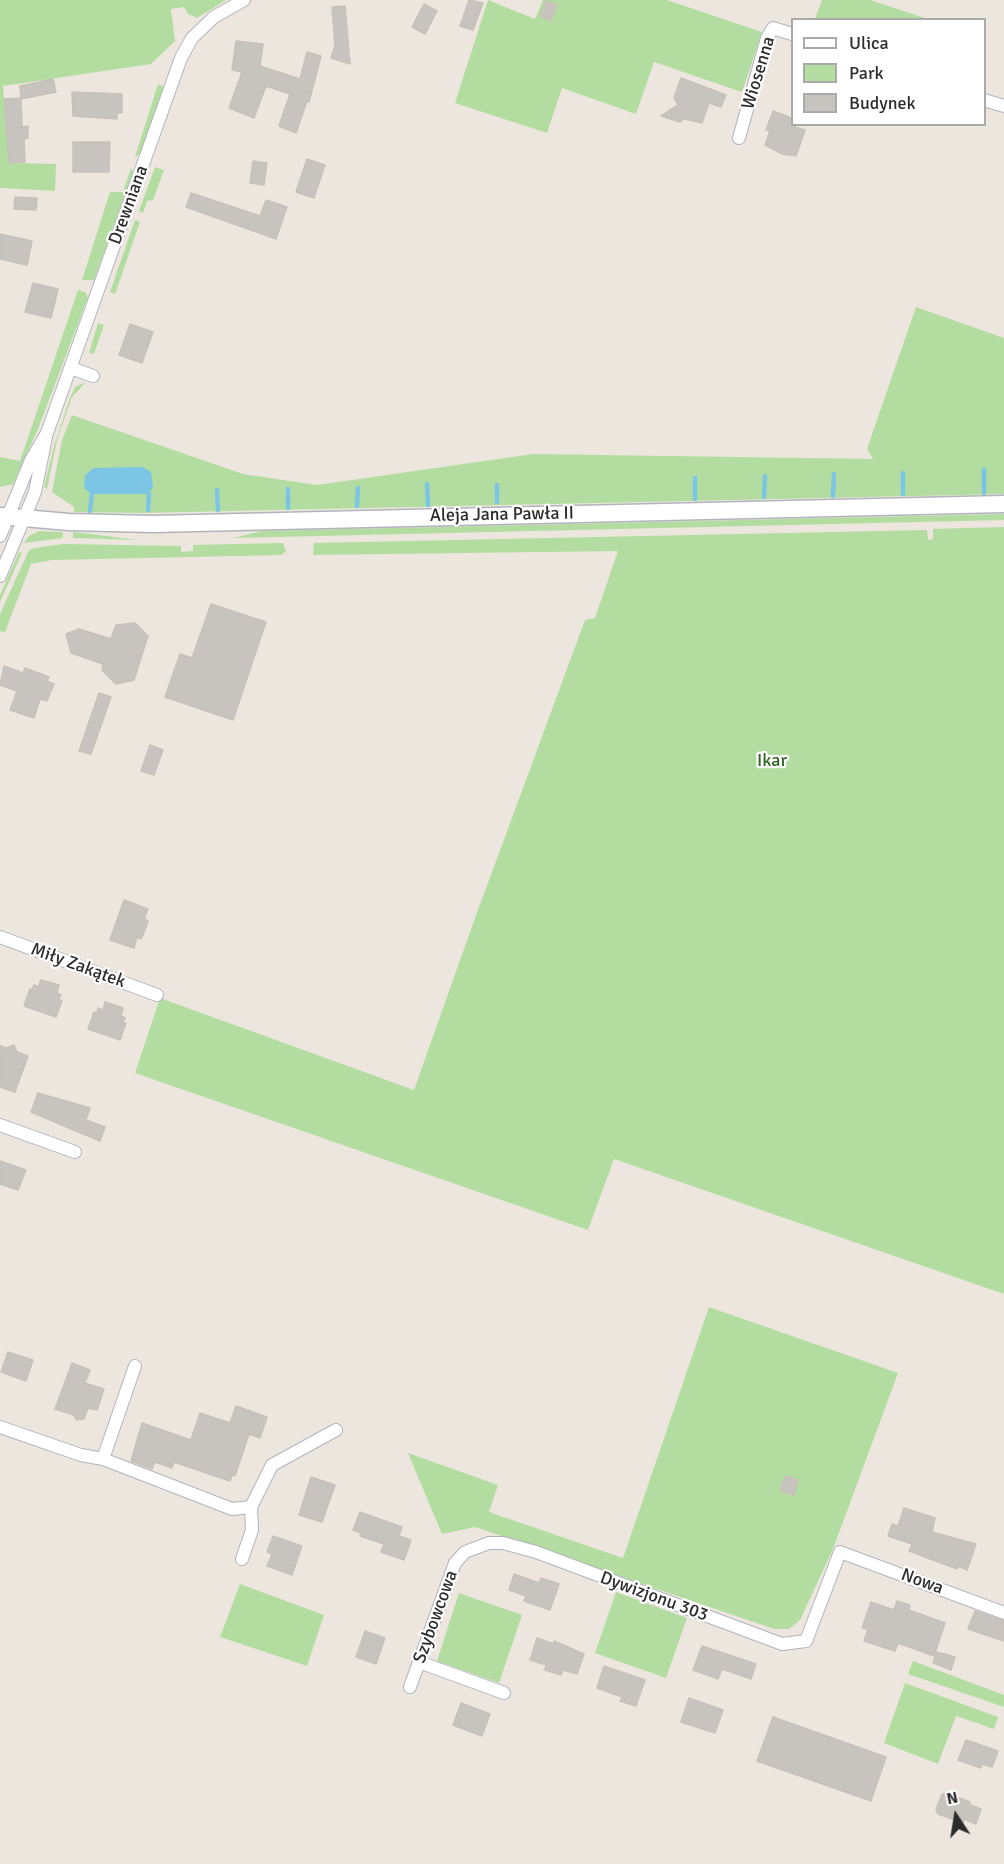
<!DOCTYPE html>
<html>
<head>
<meta charset="utf-8">
<style>
  body { margin:0 }
  #map { position:relative; width:1004px; height:1864px; overflow:hidden; background:#ece6df; font-family:Signika,sans-serif }
  canvas { display:block }
  .legend { position:absolute; left:791px; top:18px; width:195px; height:108px; box-sizing:border-box; background:#fff; border:2px solid #aaa; margin:0; padding:8px 10px; list-style:none; font-size:18px; color:#2b2b2b }
  .legend li { display:flex; align-items:center; gap:12px; height:30px }
  .legend b { width:30px; border:2px solid #aaa }
  .north { position:absolute; left:926px; top:1786px; width:60px; height:60px; -webkit-text-stroke:4px #fff; paint-order:stroke; rotate:348deg; font-size:16px; font-weight:700; line-height:24px; text-align:center; color:#2b2b2b }
  .north::after { content:''; display:block; margin:auto; width:21px; height:27px; background:#2b2b2b; clip-path:polygon(50% 0,100% 100%,50% 72%,0 100%) }
</style>
</head>
<body>
<div id="map">
<canvas width="1004" height="1864"></canvas>
<ul class="legend">
<li><b style="height:8px;background:#fff"></b>Ulica</li>
<li><b style="height:16px;background:#b3dda0"></b>Park</li>
<li><b style="height:16px;background:#c7c3be"></b>Budynek</li>
</ul>
<div class="north">N</div>
</div>
<script>
const c = document.querySelector('canvas').getContext('2d');
c.lineJoin = 'round';
function paint(path, color) { c.fillStyle = color; c.fill(path, 'evenodd'); }
const toPath = rows => new Path2D(rows.map(r => 'M' + r).join(''));
function stroke(path, color, width, dash) { c.strokeStyle = color; c.lineWidth = width; c.lineCap = dash ? 'butt' : 'round'; c.setLineDash(dash || []); c.stroke(path); }
function write(font, color, halo, rows, align = 'center') {
  c.font = font + ' Signika,sans-serif'; c.lineWidth = 4.5; c.setLineDash([]); c.textBaseline = 'middle'; c.strokeStyle = halo; c.fillStyle = color; for (const [text, x, y, turn = 0] of rows) {
    c.save(); c.translate(x, y); c.rotate((+turn || 0) * Math.PI / 180); c.textAlign = isNaN(turn) ? turn : align; if (halo) c.strokeText(text, 0, 0); c.fillText(text, 0, 0); c.restore();
  }
}
paint(toPath([
  [0,0,226,0,197,18,188,14,184,7,171,9,175,41,151,64,3,86,9,163,56,164,55,191,0,188],
  [488,0,535,19,543,0,667,0,762,32,742,92,654,62,636,114,562,88,547,133,455,103],
  [822,0,870,0,928,19,815,19],
  [158,84,164,87,140,154,135,157],
  [155,167,164,170,153,200,147,201,143,213,139,211],
  [131,168,133,172,94,280,82,280,110,192,123,192],
  [135,220,140,222,115,294,110,292],
  [78,290,85,292,88,297,38,429,13,484,0,487,0,457,20,461],
  [916,307,1004,338,1004,494,141,513,74,512,74,507,52,492,62,440,72,415,243,474,317,485,533,454,873,459,867,449],
  [98,323,104,325,94,354,89,353],
  [86,382,72,397,57,440,47,489,44,487,54,446,70,398,75,387],
  [1004,514,1004,520,234,538,261,531],
  [1004,527,1004,1294,614,1159,588,1230,135,1073,160,998,414,1090,475,918,585,620,595,618,618,551,313,555,314,543,927,530,928,540,933,539,933,529],
  [39,531,63,532,63,538,24,543,29,536],
  [73,532,83,533,136,540,73,538],
  [283,543,286,551,282,555,52,560,31,564,5,632,0,631,0,614,29,550,34,548,63,544,181,546,181,552,193,551,193,545],
  [19,552,22,553,0,602,0,595],
  [709,1307,898,1373,833,1549,800,1620,789,1629,774,1629,475,1527,442,1534,408,1453,498,1485,489,1512,623,1558],
  [240,1584,324,1615,307,1666,220,1637],
  [616,1592,687,1618,666,1678,595,1653],
  [459,1593,522,1615,499,1683,437,1661],
  [913,1661,1004,1695,1004,1707,908,1674],
  [905,1683,998,1717,994,1729,956,1716,938,1764,884,1743]
]), '#b3dda0');
paint(toPath([
  [142,467,151,472,153,487,149,494,91,494,84,488,85,475,94,468]
]), '#7cc5e4');
stroke(toPath([
  [427,484,428,505],
  [497,485,497,502],
  [217,490,218,510],
  [984,493,984,470],
  [903,494,903,473],
  [833,496,834,474],
  [764,497,765,476],
  [695,499,695,478],
  [357,506,358,488],
  [288,508,288,489],
  [148,510,149,494],
  [90,511,92,494]
]), '#7cc5e4', 4.5);
const building = toPath([
  [469,0,483,3,473,30,460,26,469,0],
  [546,1,557,5,551,21,540,16,546,1],
  [424,4,437,11,425,34,412,27,424,4],
  [345,6,350,64,331,58,335,46,332,7,345,6],
  [236,41,263,44,260,66,300,79,307,52,321,56,309,102,307,101,296,133,279,126,290,94,266,86,254,118,229,108,242,72,232,70,236,41],
  [681,78,726,95,721,107,709,103,702,123,684,119,680,122,661,116,678,105,674,98,681,78],
  [53,79,56,92,21,99,20,86,53,79],
  [72,92,122,94,122,113,117,113,117,119,73,116,72,92],
  [21,98,22,127,28,126,28,138,24,139,25,162,9,163,4,99,21,98],
  [773,111,792,118,792,126,805,130,796,156,782,154,765,145,770,131,766,130,773,111],
  [73,142,110,142,109,172,73,172,73,142],
  [307,159,325,165,314,198,296,192,307,159],
  [253,161,267,163,264,185,250,183,253,161],
  [191,193,260,216,266,200,287,207,276,239,186,207,191,193],
  [15,197,37,198,36,210,14,209,15,197],
  [0,234,32,241,27,265,0,259,0,234],
  [33,283,58,289,51,318,25,312,33,283],
  [130,324,153,332,142,363,119,355,130,324],
  [211,604,266,622,233,720,165,697,180,654,192,658,211,604],
  [135,623,148,636,134,680,116,684,102,670,103,664,71,653,66,634,79,629,111,639,116,625,135,623],
  [4,666,23,673,25,668,49,677,47,681,54,684,47,701,40,699,34,718,10,710,17,691,0,685,4,666],
  [99,693,111,697,91,754,79,751,99,693],
  [150,745,163,750,154,775,141,771,150,745],
  [124,900,148,909,144,919,148,921,145,930,141,939,137,937,134,948,110,940,124,900],
  [41,980,59,985,57,993,61,995,59,999,62,1001,56,1017,24,1006,30,989,32,990,34,985,38,987,41,980],
  [105,1002,123,1008,121,1016,125,1018,123,1022,126,1023,120,1040,88,1029,94,1012,97,1013,98,1008,103,1010,105,1002],
  [14,1045,17,1052,28,1056,15,1092,0,1087,0,1046,6,1048,14,1045],
  [38,1093,90,1108,86,1120,105,1127,100,1141,31,1112,38,1093],
  [0,1161,26,1170,18,1190,0,1184,0,1161],
  [8,1352,33,1360,26,1381,1,1372,8,1352],
  [72,1363,90,1370,85,1383,104,1389,97,1410,88,1408,84,1419,76,1420,74,1415,55,1409,72,1363],
  [236,1406,267,1417,260,1438,249,1434,235,1476,232,1475,230,1481,174,1462,172,1468,155,1462,152,1469,131,1461,142,1423,191,1440,200,1413,230,1423,236,1406],
  [785,1476,798,1480,794,1495,780,1491,785,1476],
  [311,1477,335,1485,322,1522,299,1515,311,1477],
  [904,1508,935,1518,932,1532,976,1544,967,1570,958,1566,957,1569,909,1551,912,1544,888,1536,892,1524,898,1526,904,1508],
  [360,1512,402,1527,399,1536,411,1540,404,1560,381,1552,384,1544,360,1536,361,1533,353,1530,360,1512],
  [273,1536,302,1546,292,1575,267,1566,272,1554,267,1552,273,1536],
  [514,1574,539,1583,541,1578,559,1584,550,1610,524,1601,526,1596,509,1590,514,1574],
  [897,1601,910,1605,909,1610,945,1623,934,1656,898,1643,895,1651,864,1641,868,1629,862,1628,871,1602,894,1610,897,1601],
  [975,1611,1004,1621,1004,1641,968,1629,975,1611],
  [365,1631,385,1638,376,1664,356,1657,365,1631],
  [537,1638,554,1644,554,1641,584,1654,577,1674,563,1670,561,1675,545,1670,546,1665,530,1660,537,1638],
  [702,1646,756,1664,751,1679,722,1669,718,1679,693,1670,702,1646],
  [937,1652,955,1657,951,1670,933,1663,937,1652],
  [604,1666,645,1680,636,1706,620,1701,622,1697,597,1688,604,1666],
  [689,1698,723,1710,715,1733,681,1722,689,1698],
  [461,1703,490,1714,482,1736,453,1725,461,1703],
  [773,1717,886,1757,871,1801,757,1761,773,1717],
  [966,1740,998,1751,992,1767,982,1764,981,1768,958,1760,966,1740],
  [946,1793,970,1802,970,1805,981,1809,976,1824,964,1819,963,1823,938,1814,936,1810,942,1794,946,1793]
]);
paint(building, '#c7c3be');
stroke(building, '#c7c2b8', 1.5);
const minor = toPath([
  [984,100,1004,106],
  [739,138,767,38,773,28,792,34],
  [71,368,93,376],
  [0,536,31,460,47,433,181,58,192,38,214,17,244,0],
  [0,576,35,492,46,437],
  [0,937,157,995],
  [0,1125,75,1152],
  [0,1427,81,1455,103,1459,232,1509,251,1507],
  [103,1459,135,1366],
  [251,1507,272,1465,336,1430],
  [242,1559,252,1530,251,1507],
  [419,1662,504,1693],
  [410,1687,455,1563,465,1552,489,1543,503,1543,536,1552,782,1644,806,1641,840,1552,1004,1613]
]);
const tertiary = toPath([
  [0,516,69,522,153,524,1004,504]
]);
stroke(minor, '#b2b4bd', 14);
stroke(tertiary, '#b2b4bd', 19);
stroke(minor, '#fff', 12);
stroke(tertiary, '#fff', 16);
write('18px', '#2b2b2b', '#fff', [
  ["Wiosenna",759,73,-73],
  ["Drewniana",129,205,-70],
  ["Aleja Jana Pawła II",502,515,-1],
  ["Miły Zakątek",78,966,20],
  ["Nowa",922,1582,20],
  ["Dywizjonu 303",654,1597,20],
  ["Szybowcowa",436,1617,-70]
]);
write('18px', '#2d6221', '#fff', [
  ["Ikar",772,761]
]);
</script>
</body>
</html>
